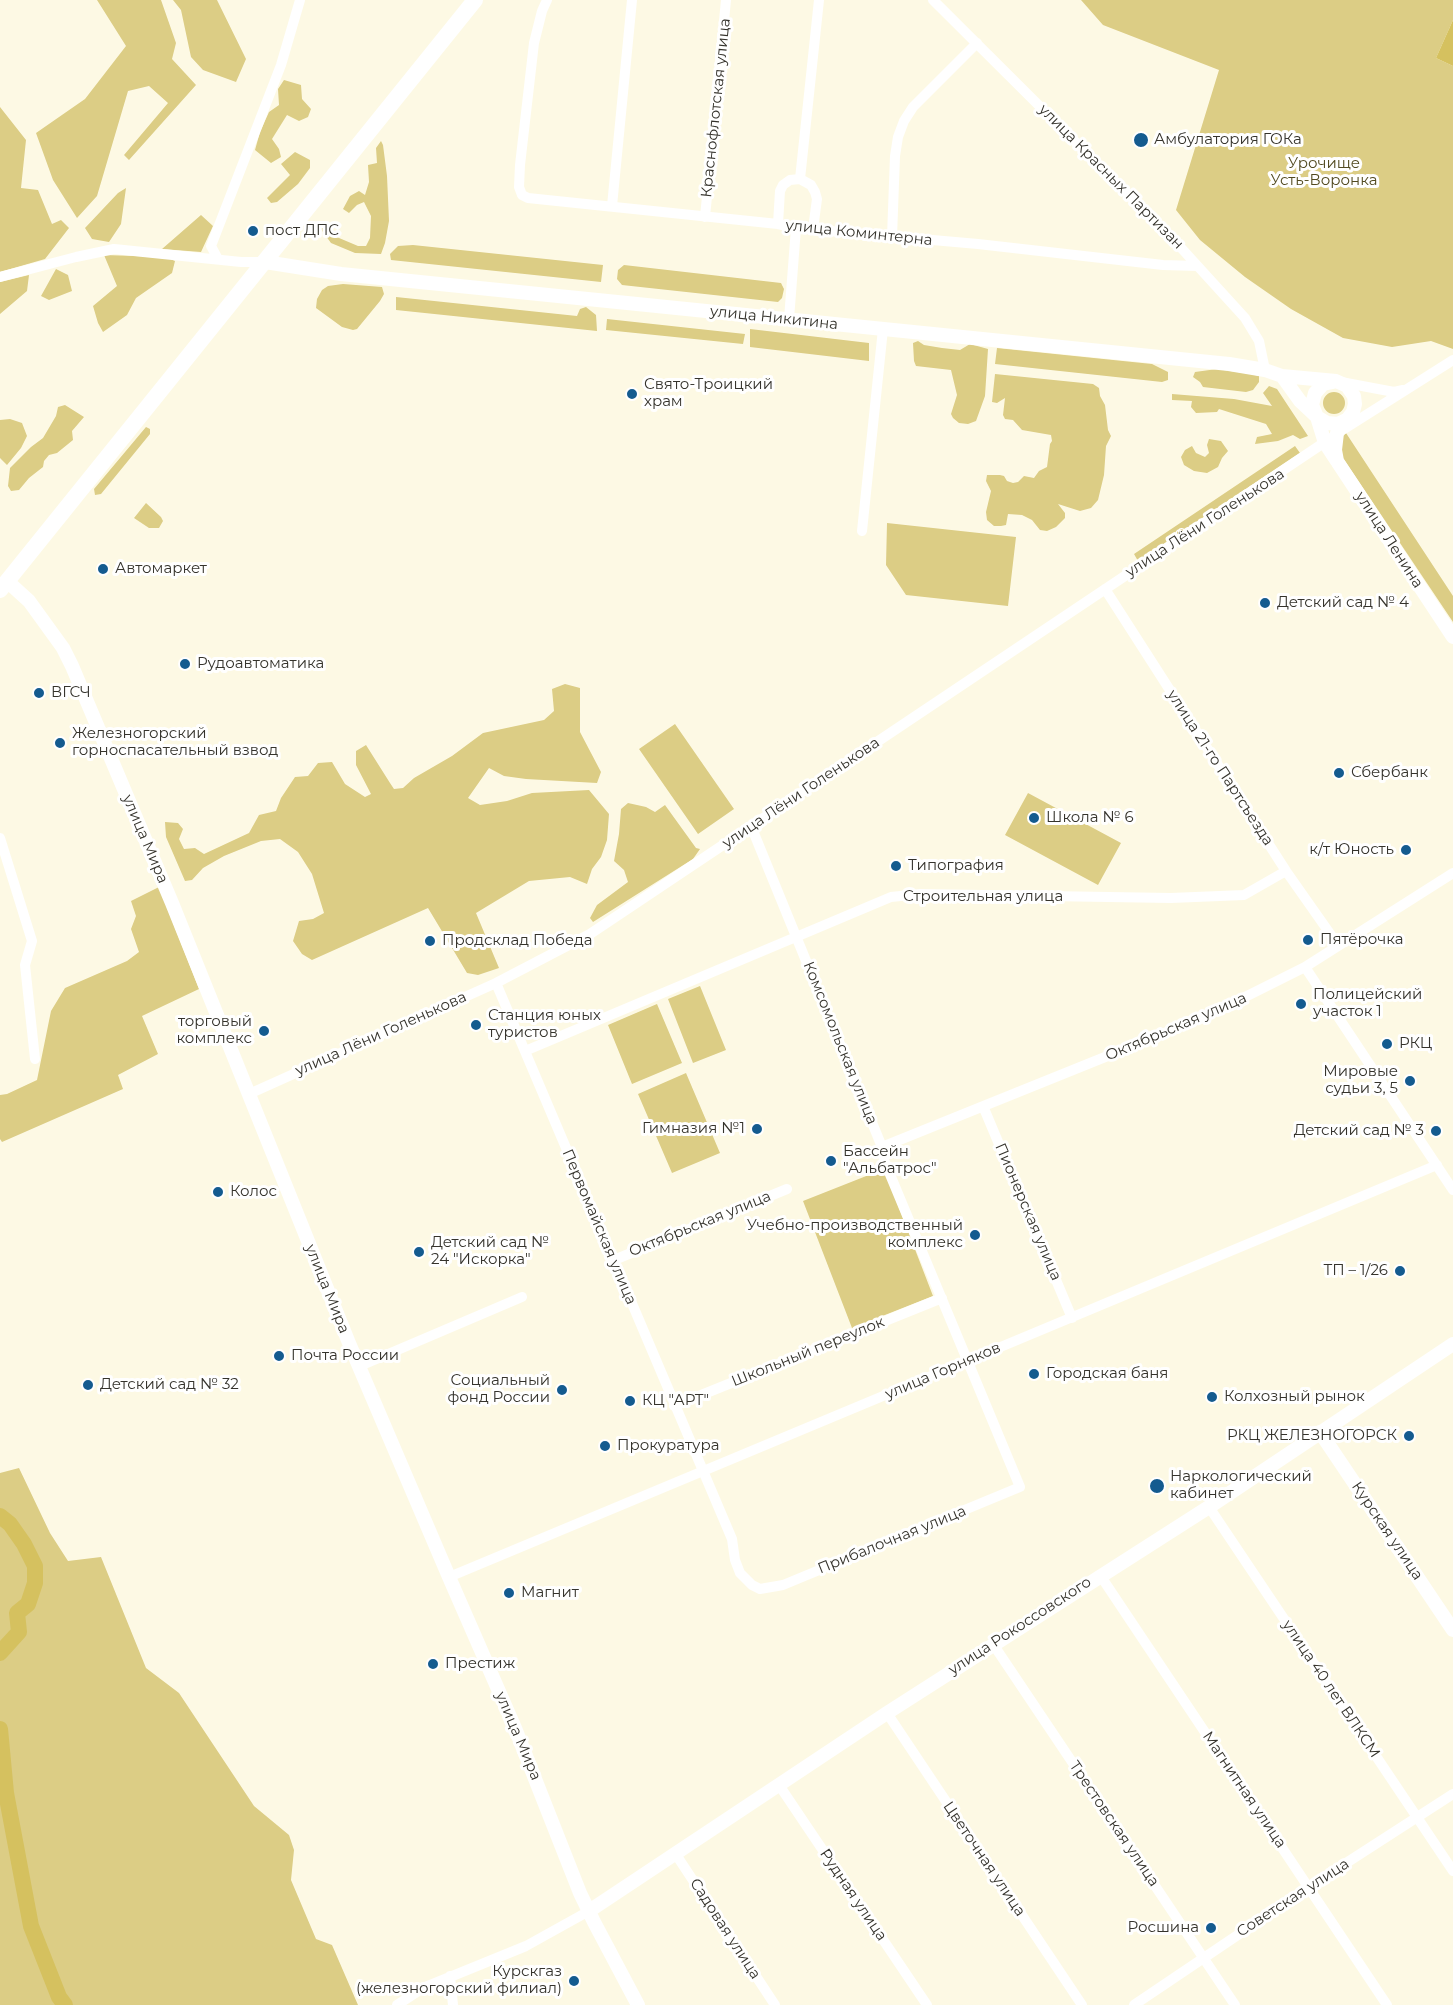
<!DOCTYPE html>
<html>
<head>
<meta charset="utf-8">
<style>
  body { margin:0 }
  canvas { display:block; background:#fdf9e4 }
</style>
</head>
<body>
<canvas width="1453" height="2005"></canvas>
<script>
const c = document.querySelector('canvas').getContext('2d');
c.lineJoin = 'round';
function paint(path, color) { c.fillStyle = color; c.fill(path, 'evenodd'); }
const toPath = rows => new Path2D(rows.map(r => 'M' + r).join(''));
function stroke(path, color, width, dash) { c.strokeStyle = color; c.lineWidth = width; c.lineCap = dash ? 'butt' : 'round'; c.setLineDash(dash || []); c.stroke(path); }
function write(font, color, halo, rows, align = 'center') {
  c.font = font + ' Montserrat,sans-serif'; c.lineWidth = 6; c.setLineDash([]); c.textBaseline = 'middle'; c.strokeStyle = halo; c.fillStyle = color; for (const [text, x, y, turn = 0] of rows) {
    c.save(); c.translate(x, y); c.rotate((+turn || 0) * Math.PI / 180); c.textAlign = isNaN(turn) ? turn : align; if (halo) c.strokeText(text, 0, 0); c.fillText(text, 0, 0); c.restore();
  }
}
paint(toPath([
  [97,0,161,0,176,43,172,59,196,85,129,160,124,155,168,103,149,86,128,91,97,196,77,218,53,180,36,133,85,99,126,46],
  [173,0,217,0,246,59,236,82,203,70,191,57,181,10],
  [1081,0,1453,0,1453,20,1436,58,1453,66,1453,349,1431,341,1392,347,1343,338,1291,309,1245,277,1200,240,1176,210,1219,70,1103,25],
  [284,80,301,85,302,99,311,109,308,117,299,121,287,115,272,139,279,149,281,157,271,163,255,150,260,132,269,112,279,105,278,89],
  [0,107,26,140,21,188,38,190,52,224,61,220,69,228,45,259,0,272],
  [381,141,383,145,387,176,389,221,385,243,381,254,355,253,331,243,320,228,325,223,332,235,358,246,366,246,370,238,371,216,364,202,357,205,349,213,343,209,350,196,359,191,365,195,369,182,368,165,377,163,376,148],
  [295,152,310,160,310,168,298,184,277,202,271,203,267,198,290,175,281,164],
  [126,188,121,224,109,242,92,239,85,228,118,193],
  [201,215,213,226,201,252,162,249],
  [413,245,603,265,601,282,391,260,390,254,398,246],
  [104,255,166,257,175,261,172,273,136,298,127,315,103,332,98,323,93,306,117,286],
  [624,265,781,283,784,289,782,298,778,302,622,285,617,279,618,270],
  [56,269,68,275,72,291,49,300,41,296],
  [29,275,27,291,0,314,0,282],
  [343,284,382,287,384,294,380,301,357,329,353,330,342,327,316,308,317,299,322,290,328,286],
  [396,297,577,316,580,309,586,307,596,315,597,331,396,310],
  [607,319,745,334,743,344,606,330],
  [750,329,869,343,869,361,750,347],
  [918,341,924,345,942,348,960,350,970,344,988,349,985,396,976,421,968,424,959,423,953,418,951,414,957,395,951,370,916,366,914,361,913,343],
  [997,348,1152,364,1168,372,1168,380,1162,382,995,364],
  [1217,369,1251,374,1259,376,1259,382,1253,390,1246,392,1203,387,1200,382,1193,377,1195,372],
  [995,374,1093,384,1099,388,1100,396,1105,405,1108,430,1111,436,1106,446,1104,475,1098,500,1091,508,1080,511,1058,504,1065,513,1065,518,1056,527,1047,531,1040,530,1032,520,1022,515,1008,514,1006,525,1001,526,994,526,987,520,986,512,991,491,986,481,987,475,1000,475,1004,476,1007,481,1013,483,1018,482,1024,476,1034,478,1039,471,1047,467,1050,444,1052,441,1051,435,1022,430,1013,420,1005,419,1003,415,1005,398,997,403,992,402],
  [1269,386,1277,389,1308,436,1300,439,1293,435,1278,441,1255,444,1257,437,1272,434,1266,424,1219,409,1217,412,1196,413,1191,407,1192,401,1172,400,1172,394,1234,399,1272,406,1263,393],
  '1323 403a11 11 0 1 1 22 0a11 11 0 1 1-22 0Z',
  [65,405,84,417,72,431,73,440,57,453,49,455,44,461,43,467,29,478,19,490,11,491,8,486,10,468,31,447,43,438,56,416,58,407],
  [10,419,22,423,27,436,21,448,7,465,0,458,0,420],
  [146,427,150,429,150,434,101,494,95,495,94,489],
  [1346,433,1453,596,1453,622,1343,458,1339,449,1341,437],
  [1209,439,1221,441,1228,451,1222,458,1218,467,1207,473,1194,471,1184,465,1181,457,1185,450,1192,446,1196,453,1205,457,1209,453,1207,445],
  [1295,446,1300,453,1138,561,1134,554],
  [146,503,161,517,163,521,159,528,149,528,134,518],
  [887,523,1016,537,1008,606,906,595,886,565],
  [565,684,580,688,580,732,601,772,597,783,526,779,504,776,489,768,468,798,480,805,507,801,532,793,589,790,609,814,607,840,601,857,592,869,587,884,570,877,529,881,476,913,499,968,478,975,467,973,428,908,312,960,302,954,293,941,299,921,313,919,324,913,312,874,298,852,280,839,261,841,224,856,203,868,192,880,185,881,166,837,165,822,178,823,183,829,179,839,184,849,195,848,204,854,249,833,259,815,276,811,281,798,295,777,308,776,318,763,332,762,345,784,365,797,371,794,356,765,356,751,366,745,390,783,394,789,403,788,414,778,452,756,483,733,544,720,554,711,552,689],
  [675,724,734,809,698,834,639,749],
  [1028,793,1121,843,1098,885,1005,835],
  [628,803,646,807,655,812,665,805,696,848,700,849,693,859,593,922,590,918,597,905,628,882,624,870,614,861,619,834,621,809],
  [159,887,199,989,142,1016,158,1054,118,1075,123,1089,2,1142,0,1139,0,1095,7,1094,37,1080,51,1011,65,988,127,961,139,952,131,929,136,916,131,901],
  [700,986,726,1050,693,1063,668,999],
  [657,1004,682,1063,632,1084,608,1025],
  [686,1073,720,1153,672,1173,638,1094],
  [884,1169,933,1296,852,1328,803,1201],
  [19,1468,50,1533,68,1561,101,1557,146,1668,179,1693,254,1806,289,1835,294,1850,291,1880,316,1939,332,1945,358,2005,0,2005,0,1473]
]), '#dccd85');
paint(toPath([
  [1453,20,1453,66,1436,58]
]), '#d5c15f');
stroke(toPath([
  [0,1516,10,1524,24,1544,35,1566,35,1583,28,1604,17,1613,19,1632,0,1653],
  [0,1729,6,1793,31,1926,59,1997,65,2005]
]), '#d5c15f', 16);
stroke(toPath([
  [547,0,542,11,534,43,520,165,519,187,522,195,528,198,778,224,796,228,978,244,1163,265,1197,266],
  [933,0,1173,239,1245,318,1259,341,1265,370],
  [800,179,819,0],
  [612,206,632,0],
  [705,217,726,0],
  [778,224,780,191,783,185,790,180,800,179,811,185,815,192,817,199,813,229],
  [892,237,895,156,898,137,904,121,913,107,977,43],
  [218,259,211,246,281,65,300,0],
  [0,277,76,257,114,249,241,262,265,262],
  [789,319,796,228],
  [1341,382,1394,392,1403,390],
  [1344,429,1453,360],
  [862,531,883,329],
  [1105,589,1286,871,1338,945],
  [0,838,32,941,25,965,35,1059],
  [1305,967,1453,1190],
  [496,983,732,1539,735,1560,740,1573,752,1585,760,1589,783,1585,1020,1487,884,1160,882,1147,751,826],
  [525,1051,891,897,920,894,1171,898,1244,895,1286,871],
  [249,1094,496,983,590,934,1331,438],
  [983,1106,1072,1318],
  [882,1147,1177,1028,1239,1000,1305,967,1453,873],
  [614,1260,787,1189],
  [360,1366,522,1297],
  [674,1406,942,1298],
  [1209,1507,1453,1871],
  [1100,1575,1387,2005],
  [449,1577,1437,1165],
  [993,1644,1235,2005],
  [887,1713,1082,2005],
  [779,1785,927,2005],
  [675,1853,775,2005],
  [450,1976,453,2005],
  [397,2005,423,1988,526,1946,589,1911],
  [1134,2005,1309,1887,1453,1794]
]), '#fff', 10);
stroke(toPath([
  [265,262,341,274,1229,364,1265,370,1282,376,1336,381,1347,386,1354,396,1355,404,1353,412,1337,433,1335,450,1337,461],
  [1282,376,1300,401,1317,417,1325,443,1453,637],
  [1333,382,1323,384,1315,393,1312,405,1317,417,1327,423,1338,424,1348,419],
  [7,581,29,601,63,648,72,666,172,903,349,1343,449,1577,515,1728,580,1893,594,1922,638,2005],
  [1320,1432,1453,1630],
  [589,1911,887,1713,1209,1507,1453,1344]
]), '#fff', 14);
stroke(toPath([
  [0,590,475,0]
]), '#fff', 16);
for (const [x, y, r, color] of [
  [1141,140,8,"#145b8f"],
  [253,231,6,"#145b8f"],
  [632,394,6,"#145b8f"],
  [103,569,6,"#145b8f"],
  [1265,603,6,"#145b8f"],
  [185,664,6,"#145b8f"],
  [39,693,6,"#145b8f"],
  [60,743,6,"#145b8f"],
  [1339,773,6,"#145b8f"],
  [1034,818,6,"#145b8f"],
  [1406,850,6,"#145b8f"],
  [896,866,6,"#145b8f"],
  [1308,940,6,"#145b8f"],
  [430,941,6,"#145b8f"],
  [1301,1004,6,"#145b8f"],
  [476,1025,6,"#145b8f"],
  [264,1031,6,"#145b8f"],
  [1387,1044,6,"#145b8f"],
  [1410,1081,6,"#145b8f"],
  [757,1129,6,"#145b8f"],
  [1436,1131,6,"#145b8f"],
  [831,1161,6,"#145b8f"],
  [218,1192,6,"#145b8f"],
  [975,1235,6,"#145b8f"],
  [419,1252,6,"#145b8f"],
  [1400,1271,6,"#145b8f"],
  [279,1356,6,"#145b8f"],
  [1034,1374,6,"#145b8f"],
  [88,1385,6,"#145b8f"],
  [562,1390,6,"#145b8f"],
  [1212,1397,6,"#145b8f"],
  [630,1401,6,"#145b8f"],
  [1409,1436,6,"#145b8f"],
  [605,1446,6,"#145b8f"],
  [1157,1486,8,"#145b8f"],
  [509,1593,6,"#145b8f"],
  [433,1664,6,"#145b8f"],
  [1211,1928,6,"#145b8f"],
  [574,1981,6,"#145b8f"]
]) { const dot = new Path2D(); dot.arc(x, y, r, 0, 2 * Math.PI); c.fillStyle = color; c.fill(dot); stroke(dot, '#fff', 2); }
write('15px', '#35332c', '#fff', [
  ["Краснофлотская улица",716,108,-84],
  ["улица Красных Партизан",1111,177,45],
  ["улица Коминтерна",859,233,6],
  ["улица Никитина",774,318,6],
  ["улица Лёни Голенькова",1205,523,-33],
  ["улица Ленина",1389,540,57],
  ["улица 21-го Партсъезда",1220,768,57],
  ["улица Лёни Голенькова",801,793,-34],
  ["улица Мира",145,839,67],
  ["Строительная улица",983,897],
  ["Октябрьская улица",1176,1027,-23],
  ["улица Лёни Голенькова",381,1034,-24],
  ["Комсомольская улица",840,1043,68],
  ["Пионерская улица",1028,1212,67],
  ["Октябрьская улица",700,1224,-22],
  ["Первомайская улица",599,1227,67],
  ["улица Мира",327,1289,68],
  ["Школьный переулок",808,1352,-22],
  ["улица Горняков",943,1371,-23],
  ["Курская улица",1387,1531,56],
  ["Прибалочная улица",892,1540,-22],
  ["улица Рокоссовского",1020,1626,-33],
  ["улица 40 лет ВЛКСМ",1331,1689,56],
  ["улица Мира",518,1736,67],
  ["Магнитная улица",1244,1790,56],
  ["Трестовская улица",1114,1824,56],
  ["Цветочная улица",984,1859,56],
  ["Рудная улица",853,1895,56],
  ["Советская улица",1293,1898,-33],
  ["Садовая улица",725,1929,57]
]);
write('15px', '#35332c', '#fff', [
  ["Амбулатория ГОКа",1154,140],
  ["пост ДПС",265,231],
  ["Свято-Троицкий",644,385],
  ["храм",644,402],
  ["Автомаркет",115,569],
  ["Детский сад № 4",1277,603],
  ["Рудоавтоматика",197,664],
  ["ВГСЧ",51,693],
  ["Железногорский",72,734],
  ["горноспасательный взвод",72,751],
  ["Сбербанк",1351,773],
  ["Школа № 6",1046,818],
  ["к/т Юность",1394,850,"right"],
  ["Типография",908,866],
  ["Пятёрочка",1320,940],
  ["Продсклад Победа",442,941],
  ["Полицейский",1313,995],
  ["участок 1",1313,1012],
  ["Станция юных",488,1016],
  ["туристов",488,1033],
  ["торговый",252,1022,"right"],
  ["комплекс",252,1039,"right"],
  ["РКЦ",1399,1044],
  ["Мировые",1398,1072,"right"],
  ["судьи 3, 5",1398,1089,"right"],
  ["Гимназия №1",745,1129,"right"],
  ["Детский сад № 3",1424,1131,"right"],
  ["Бассейн",843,1152],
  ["\"Альбатрос\"",843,1169],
  ["Колос",230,1192],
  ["Учебно-производственный",963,1226,"right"],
  ["комплекс",963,1243,"right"],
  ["Детский сад №",431,1243],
  ["24 \"Искорка\"",431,1260],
  ["ТП – 1/26",1388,1271,"right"],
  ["Почта России",291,1356],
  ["Городская баня",1046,1374],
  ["Социальный",550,1381,"right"],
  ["фонд России",550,1398,"right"],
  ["Детский сад № 32",100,1385],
  ["Колхозный рынок",1224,1397],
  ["КЦ \"АРТ\"",642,1401],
  ["РКЦ ЖЕЛЕЗНОГОРСК",1397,1436,"right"],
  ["Прокуратура",617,1446],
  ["Наркологический",1170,1477],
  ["кабинет",1170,1494],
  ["Магнит",521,1593],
  ["Престиж",445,1664],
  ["Росшина",1199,1928,"right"],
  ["Курскгаз",562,1972,"right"],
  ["(железногорский филиал)",562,1989,"right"]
], 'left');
write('15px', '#524a20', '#fff', [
  ["Урочище",1324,164],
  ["Усть-Воронка",1324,181]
]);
</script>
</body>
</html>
